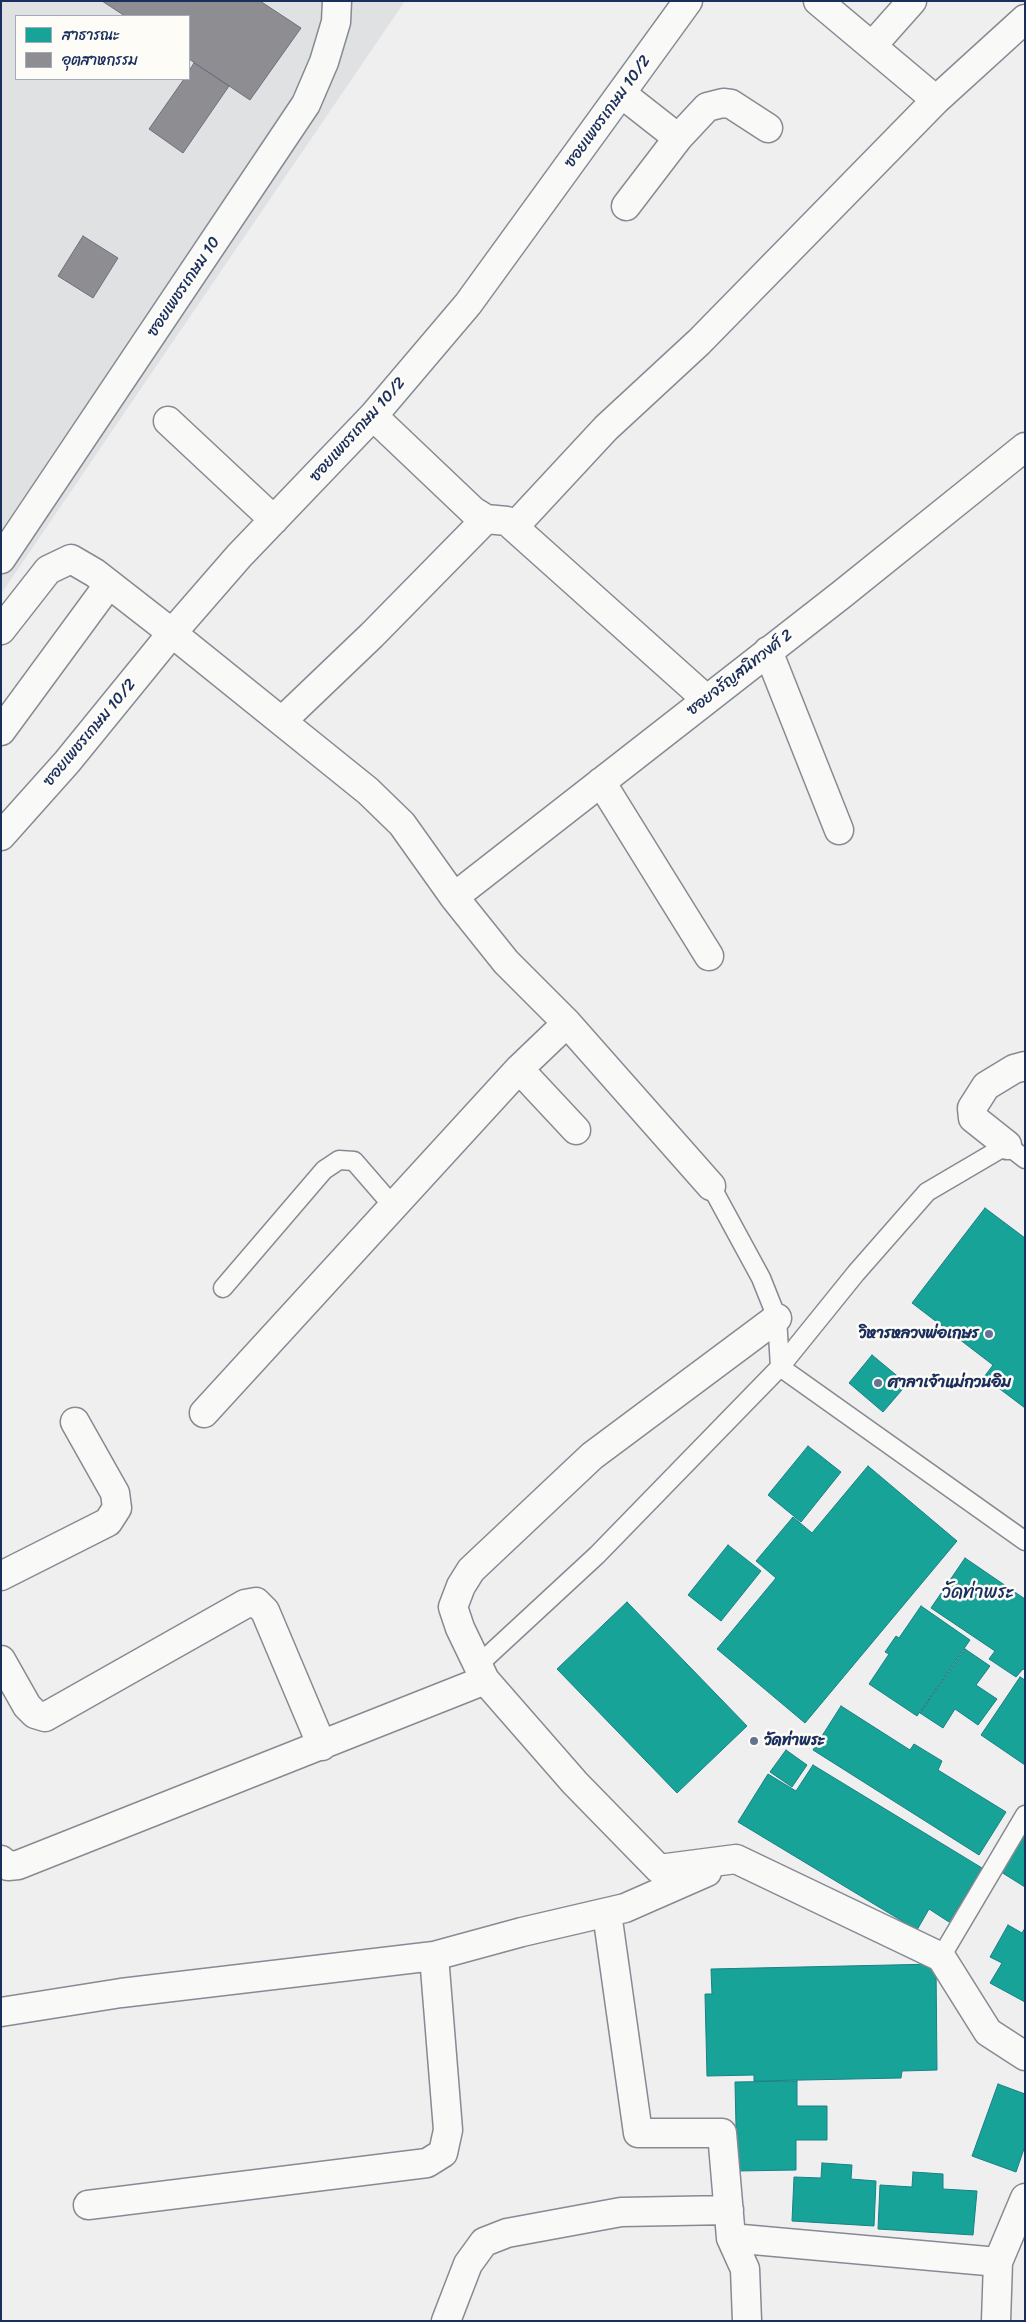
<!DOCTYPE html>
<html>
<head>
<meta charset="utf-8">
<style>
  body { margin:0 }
  #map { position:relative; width:1026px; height:2322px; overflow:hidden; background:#efefef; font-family:Sriracha,"Playpen Sans Thai",sans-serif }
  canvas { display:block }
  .frame { position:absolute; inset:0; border:2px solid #1b2f5e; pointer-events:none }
  .legend { position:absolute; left:15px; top:15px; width:175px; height:65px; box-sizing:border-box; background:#fdfcf7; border:1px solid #a3aaba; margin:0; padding:6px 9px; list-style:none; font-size:15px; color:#1b2f5e }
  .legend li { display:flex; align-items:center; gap:10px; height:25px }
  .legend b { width:25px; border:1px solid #a3aaba }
</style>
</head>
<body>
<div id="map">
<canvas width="1026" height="2322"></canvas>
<div class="frame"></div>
<ul class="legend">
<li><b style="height:14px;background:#17a398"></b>สาธารณะ</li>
<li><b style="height:14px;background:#8d8d92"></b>อุตสาหกรรม</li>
</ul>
</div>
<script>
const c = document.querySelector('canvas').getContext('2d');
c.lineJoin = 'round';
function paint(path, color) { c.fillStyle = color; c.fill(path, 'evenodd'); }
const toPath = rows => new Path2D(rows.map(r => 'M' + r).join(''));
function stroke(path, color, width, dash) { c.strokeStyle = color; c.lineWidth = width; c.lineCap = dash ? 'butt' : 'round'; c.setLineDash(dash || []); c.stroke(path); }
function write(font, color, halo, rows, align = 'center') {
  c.font = font + ' Sriracha,"Playpen Sans Thai",sans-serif'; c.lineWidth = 5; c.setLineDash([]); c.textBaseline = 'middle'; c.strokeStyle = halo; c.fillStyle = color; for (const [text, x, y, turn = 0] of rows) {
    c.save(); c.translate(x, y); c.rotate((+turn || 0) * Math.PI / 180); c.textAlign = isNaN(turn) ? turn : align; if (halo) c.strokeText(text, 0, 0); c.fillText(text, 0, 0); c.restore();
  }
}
paint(toPath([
  [1,1,405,1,1,594],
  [16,16,189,16,189,79,16,79]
]), '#dfe1e2');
const public = toPath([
  [985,1208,1025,1238,1025,1408,984,1377,993,1365,912,1303,985,1208],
  [872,1355,907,1384,883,1412,849,1383,872,1355],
  [808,1446,841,1472,801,1522,768,1495,808,1446],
  [868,1466,957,1541,805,1723,717,1649,776,1578,756,1561,793,1517,812,1533,868,1466],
  [728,1545,761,1571,721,1621,688,1595,728,1545],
  [965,1558,1025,1599,1025,1670,1023,1669,1016,1677,989,1659,995,1651,931,1608,965,1558],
  [627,1602,747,1726,677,1793,557,1669,627,1602],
  [921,1606,970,1640,917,1716,869,1684,889,1654,885,1652,896,1636,899,1638,921,1606],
  [965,1649,990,1666,976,1685,997,1699,978,1725,955,1709,943,1728,920,1713,965,1649],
  [1020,1677,1025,1680,1025,1765,981,1735,1020,1677],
  [841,1706,910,1750,914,1744,942,1761,938,1770,1006,1812,979,1855,813,1750,841,1706],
  [786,1750,807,1765,792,1787,770,1772,786,1750],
  [813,1765,982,1868,949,1922,929,1909,917,1930,738,1822,768,1774,796,1791,813,1765],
  [1025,1833,1025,1887,1001,1872,1025,1833],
  [1008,1925,1022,1933,1025,1928,1025,2002,990,1983,1002,1963,990,1957,1008,1925],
  [936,1964,937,2070,902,2071,901,2078,754,2081,754,2075,707,2076,705,1994,712,1994,711,1969,936,1964],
  [797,2081,797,2106,827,2106,827,2140,796,2140,796,2170,737,2171,735,2082,797,2081],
  [998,2084,1025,2094,1025,2146,1016,2172,972,2156,998,2084],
  [822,2163,852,2165,851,2179,876,2181,874,2226,792,2221,794,2177,821,2178,822,2163],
  [913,2172,943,2174,943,2189,977,2191,973,2235,878,2229,880,2185,912,2187,913,2172]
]);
paint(public, '#17a398');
stroke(public, '#188087', 1);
const industry = toPath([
  [102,1,260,1,301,28,250,100,189,59,189,16,125,16,102,1],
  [194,63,229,86,183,153,149,129,184,79,189,79,189,71,194,63],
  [83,236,118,258,93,298,58,276,83,236]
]);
paint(industry, '#8d8d92');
stroke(industry, '#6b7182', 1);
const lane = toPath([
  [711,1186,761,1278,777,1318,780,1367,1025,1541],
  [223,1288,324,1170,339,1160,354,1161,393,1206],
  [477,1666,597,1555,780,1367,856,1273,927,1192,1007,1145,1025,1159],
  [941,1957,1025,1815]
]);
const street = toPath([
  [818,1,936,100],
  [872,46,912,1],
  [622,94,678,138],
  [626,206,678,138,707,107,723,103,731,104,768,128],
  [373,416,473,511,486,519,507,521,706,699],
  [168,421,274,520],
  [514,527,606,428,699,342,936,100,1025,19],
  [1,559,306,104,324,62,336,22,337,1],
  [1,630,48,570,71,559,95,573,172,633,368,791,402,824,454,897,506,962,567,1023,711,1186],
  [768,651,839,830],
  [282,721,372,635,486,519],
  [1,731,109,584],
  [601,782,709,956],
  [1,836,67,762,172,633,239,556,373,416,468,304,688,1],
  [454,897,841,595,1025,447],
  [519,1069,576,1130],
  [1007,1145,973,1118,972,1108,986,1086,1014,1069,1025,1066],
  [777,1318,592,1456,471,1570,461,1586,453,1607,460,1628,485,1680,575,1783,659,1869,736,1859,941,1957,988,2032,1025,2056],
  [204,1413,519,1069,567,1023],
  [1,1576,108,1522,117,1508,115,1493,75,1422],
  [1,1660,27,1706,35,1714,45,1717,245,1604,256,1602,265,1611,322,1746],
  [1,1860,8,1866,18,1865,485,1680],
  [607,1913,638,2133,722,2133,731,2238,745,2269,747,2321],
  [1,2012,121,1993,434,1956,522,1932,625,1908,707,1872],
  [88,2205,427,2163,443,2153,448,2130,434,1956],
  [731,2238,998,2262],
  [446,2321,468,2264,484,2242,507,2233,621,2212,729,2210],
  [996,2321,998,2262,1025,2198]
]);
stroke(lane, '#868a93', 21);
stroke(street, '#868a93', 31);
stroke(lane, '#f9f9f8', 18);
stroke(street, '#f9f9f8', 28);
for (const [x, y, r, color] of [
  [989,1334,5,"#657291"],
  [878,1383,5,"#657291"],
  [754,1741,5,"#657291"]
]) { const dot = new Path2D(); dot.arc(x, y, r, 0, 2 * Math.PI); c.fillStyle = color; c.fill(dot); stroke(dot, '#fdfcf7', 2); }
write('16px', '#1b2f5e', '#fdfcf7', [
  ["ซอยเพชรเกษม 10/2",608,112,-54],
  ["ซอยเพชรเกษม 10",184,287,-56],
  ["ซอยเพชรเกษม 10/2",358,430,-48],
  ["ซอยจรัญสนิทวงศ์ 2",740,673,-38],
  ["ซอยเพชรเกษม 10/2",90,733,-50]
]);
write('bold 16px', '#1b2f5e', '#fdfcf7', [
  ["วิหารหลวงพ่อเกษร",979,1334,"right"],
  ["ศาลาเจ้าแม่กวนอิม",888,1383],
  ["วัดท่าพระ",764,1741]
], 'left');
write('19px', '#1b2f5e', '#fdfcf7', [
  ["วัดท่าพระ",978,1593]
]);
</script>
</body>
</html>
